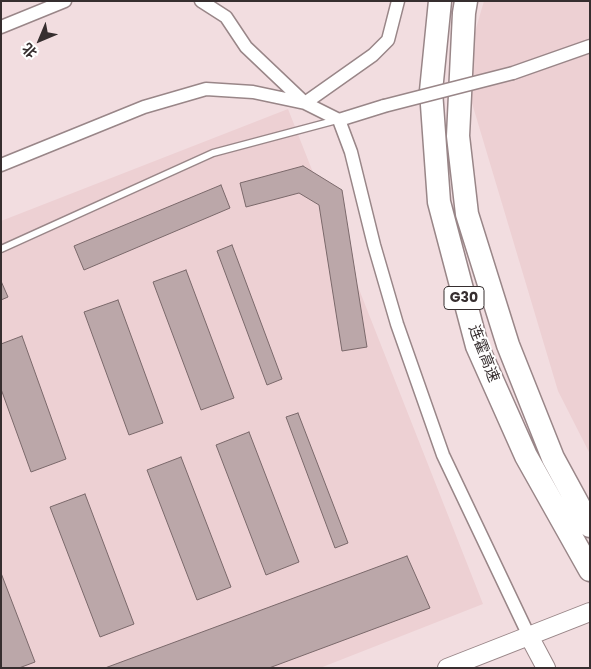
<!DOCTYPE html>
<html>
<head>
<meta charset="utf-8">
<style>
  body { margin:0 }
  #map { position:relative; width:591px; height:669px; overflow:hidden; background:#f2dde0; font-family:Poppins,"Noto Sans SC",sans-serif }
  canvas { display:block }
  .frame { position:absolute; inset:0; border:2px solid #362e2f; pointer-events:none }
  .north { position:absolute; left:15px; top:15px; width:50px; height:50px; -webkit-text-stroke:4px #fff; paint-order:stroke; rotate:225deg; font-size:14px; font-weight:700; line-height:20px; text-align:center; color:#362e2f }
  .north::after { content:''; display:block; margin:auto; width:18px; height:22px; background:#362e2f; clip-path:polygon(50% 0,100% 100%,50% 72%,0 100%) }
</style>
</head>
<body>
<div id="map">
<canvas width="591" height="669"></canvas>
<div class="frame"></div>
<div class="north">北</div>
</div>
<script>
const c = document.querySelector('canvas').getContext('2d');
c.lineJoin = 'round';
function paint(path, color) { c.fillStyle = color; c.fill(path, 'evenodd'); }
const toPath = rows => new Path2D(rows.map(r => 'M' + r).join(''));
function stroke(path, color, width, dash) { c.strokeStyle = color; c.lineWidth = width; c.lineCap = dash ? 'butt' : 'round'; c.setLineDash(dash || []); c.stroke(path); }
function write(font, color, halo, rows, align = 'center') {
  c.font = font + ' Poppins,"Noto Sans SC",sans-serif'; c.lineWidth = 4; c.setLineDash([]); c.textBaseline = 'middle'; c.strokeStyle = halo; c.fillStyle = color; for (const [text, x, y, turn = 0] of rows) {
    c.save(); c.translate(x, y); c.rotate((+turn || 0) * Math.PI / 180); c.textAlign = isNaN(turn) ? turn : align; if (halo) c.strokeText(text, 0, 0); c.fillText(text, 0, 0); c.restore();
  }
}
paint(toPath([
  [484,1,590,1,590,454,558,391,463,73],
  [288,109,483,604,320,668,1,668,1,221]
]), '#edd0d3');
const building = toPath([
  [303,166,342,190,367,347,342,351,319,205,299,193,246,207,240,183,303,166],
  [221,185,230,208,84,270,74,246,221,185],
  [232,245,282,379,267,385,217,251,232,245],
  [186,270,234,398,201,410,153,282,186,270],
  [1,281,8,297,1,300,1,281],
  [118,300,163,423,129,435,84,312,118,300],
  [22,336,66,459,31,472,1,389,1,344,22,336],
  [298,413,348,543,335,548,286,417,298,413],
  [249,432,299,562,266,575,216,445,249,432],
  [181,457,231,587,197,600,147,470,181,457],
  [85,494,134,624,100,637,50,507,85,494],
  [407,556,430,608,269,668,105,668,407,556],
  [1,573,35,662,19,668,1,668,1,573]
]);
paint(building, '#bba7a9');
stroke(building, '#7b696b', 1);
const lane = toPath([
  [1,249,213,153,337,120]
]);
const street = toPath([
  [201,1,226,17,246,47,305,103,339,120,351,152,374,245,397,324,443,455,529,636],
  [1,27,65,1],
  [513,73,590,46],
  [339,120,384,106],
  [1,165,144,107,206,89,253,92,305,103,373,55,388,40,398,1]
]);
const secondary = toPath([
  [529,636,546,668],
  [447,668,590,612]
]);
const highway = toPath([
  [440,1,431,91,439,202,477,346,526,456,590,570],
  [466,1,464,13,458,136,467,214,508,345,553,458,590,526]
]);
stroke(lane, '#998688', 9);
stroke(street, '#998688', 15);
stroke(secondary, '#998688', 20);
stroke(highway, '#998688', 25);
stroke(lane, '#fff', 6);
stroke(street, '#fff', 12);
stroke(secondary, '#fff', 18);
stroke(highway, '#fff', 22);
const streetBridge = toPath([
  [384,106,513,73]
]);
stroke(streetBridge, '#998688', 15, []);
stroke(streetBridge, '#fff', 12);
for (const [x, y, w] of [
  [464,298,40]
]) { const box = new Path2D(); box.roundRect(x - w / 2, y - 11.5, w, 23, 4); c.fillStyle = '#fff'; c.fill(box); stroke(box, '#362e2f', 1); }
write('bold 14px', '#362e2f', null, [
  ["G30",464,298]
]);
write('15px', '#362e2f', '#fff', [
  ["连霍高速",483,354,69]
]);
</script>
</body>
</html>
